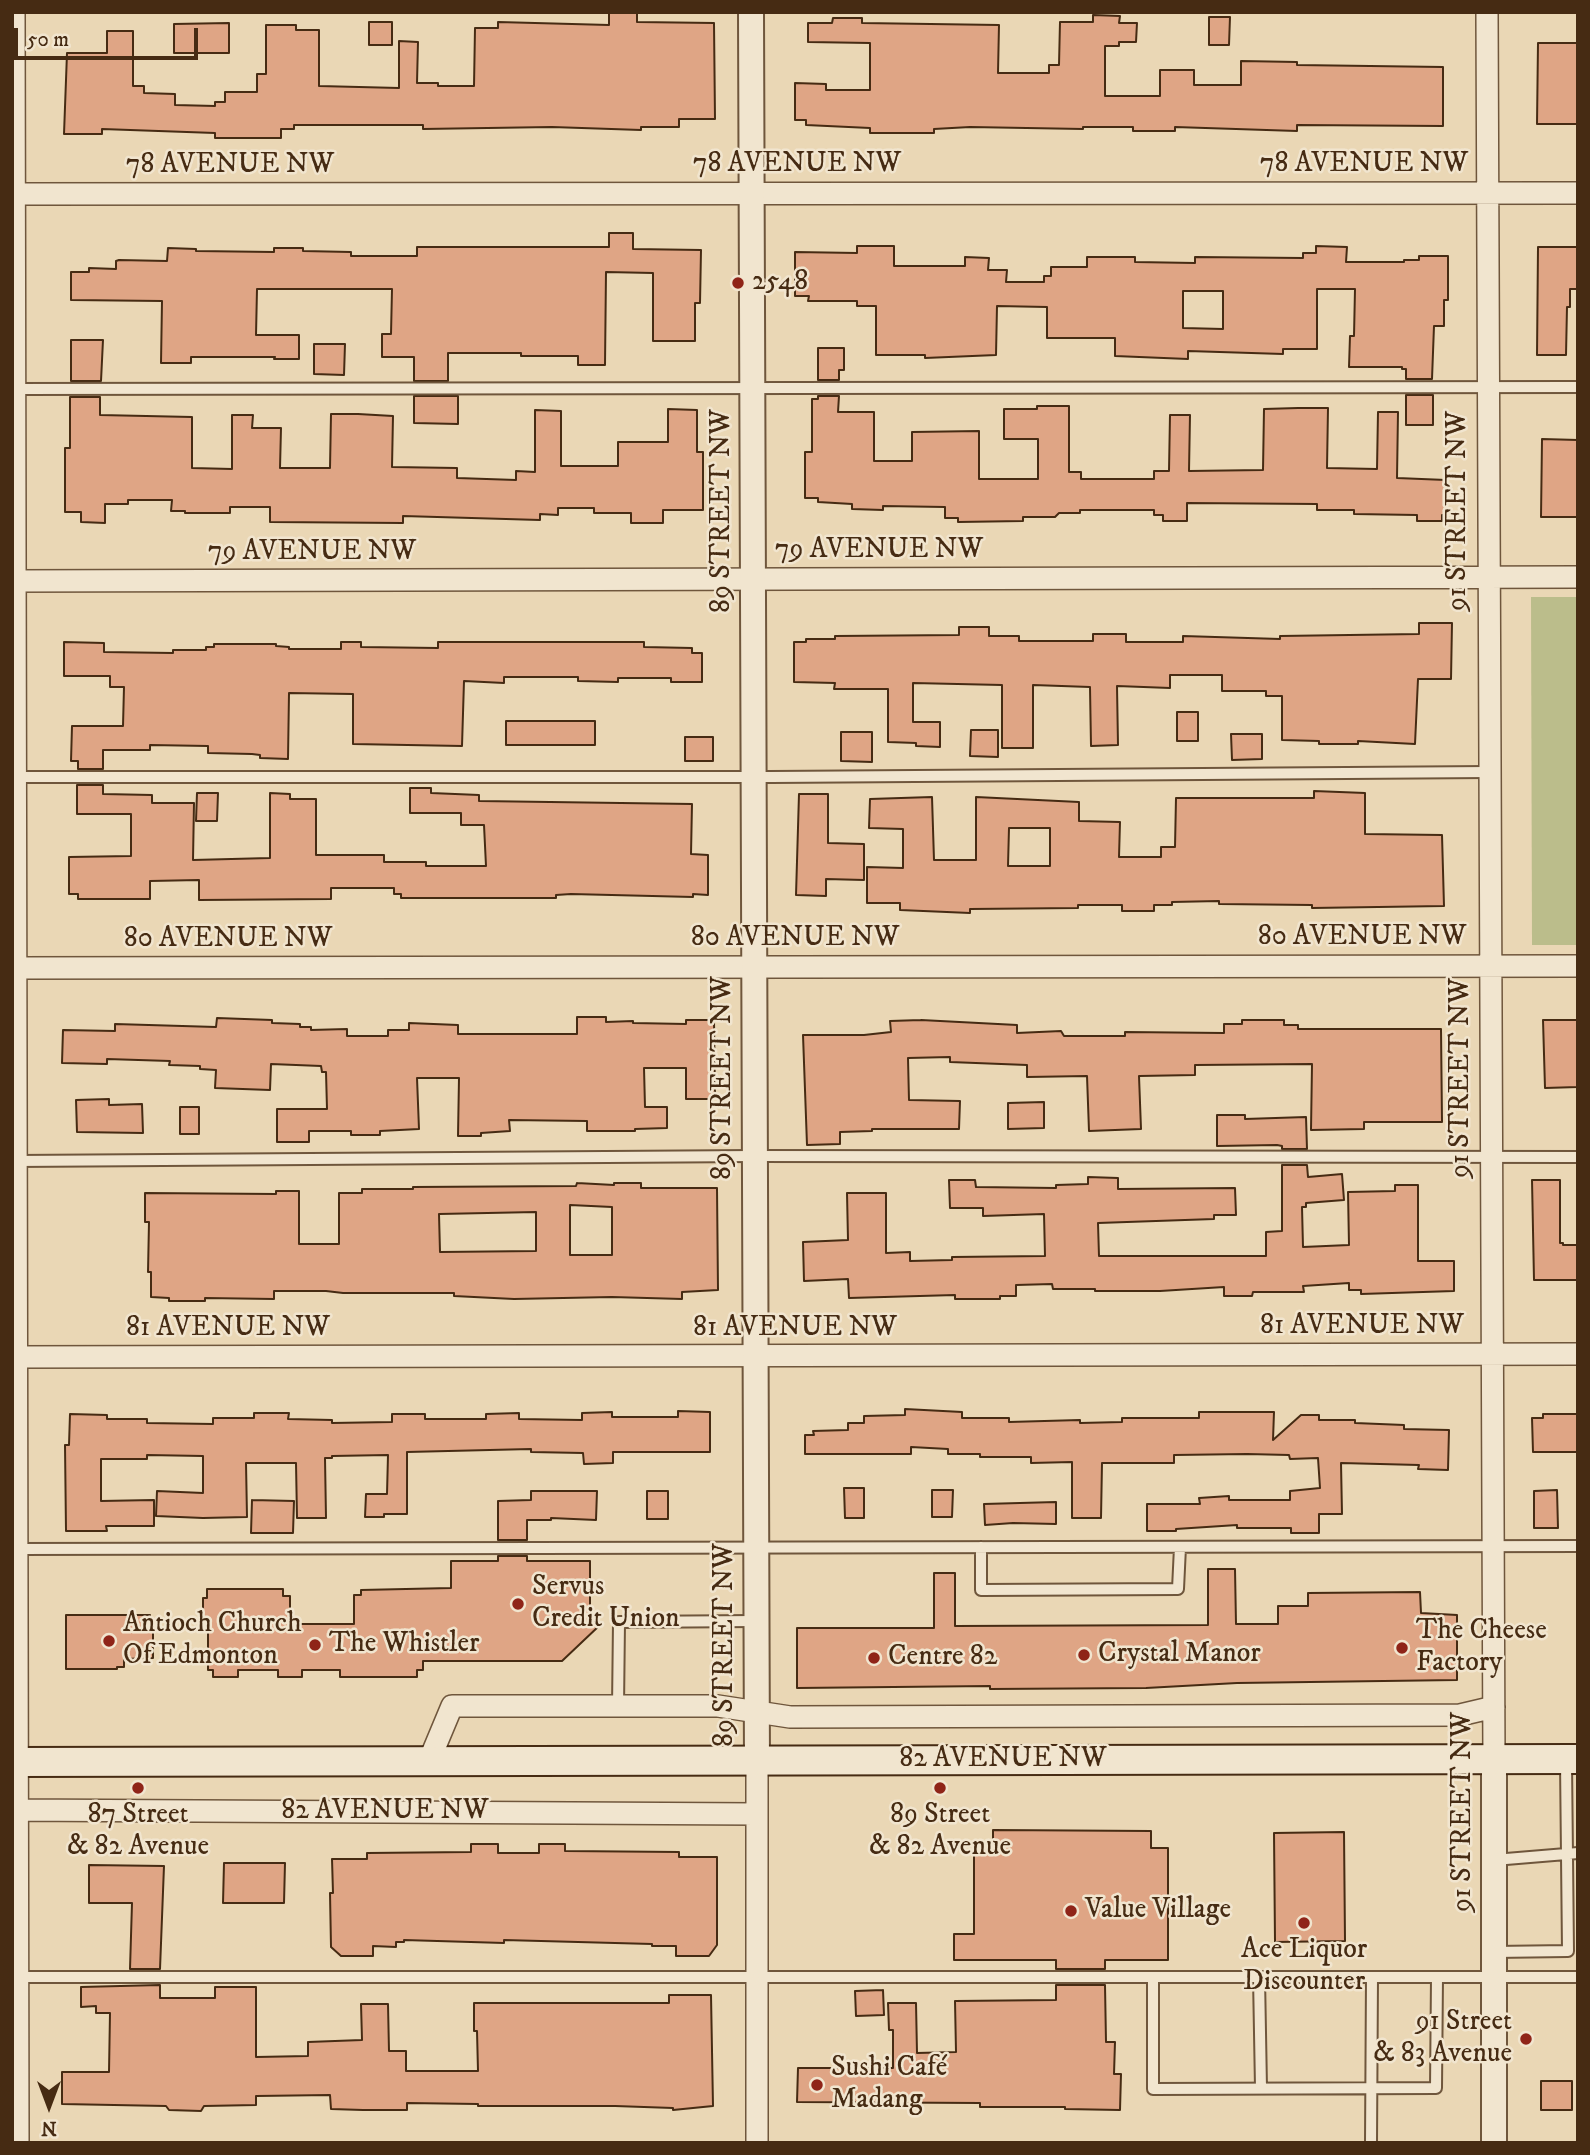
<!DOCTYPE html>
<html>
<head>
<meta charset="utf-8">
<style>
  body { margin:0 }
  #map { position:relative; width:1590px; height:2155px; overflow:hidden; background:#ead7b5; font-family:"IM FELL DW Pica",serif }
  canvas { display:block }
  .frame { position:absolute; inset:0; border:14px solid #462b13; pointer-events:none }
  .north { position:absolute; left:14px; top:2071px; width:70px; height:70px; -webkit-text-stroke:5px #f1e5cf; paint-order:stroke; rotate:180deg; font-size:19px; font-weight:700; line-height:28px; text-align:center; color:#462b13 }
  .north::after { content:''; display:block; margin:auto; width:24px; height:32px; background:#462b13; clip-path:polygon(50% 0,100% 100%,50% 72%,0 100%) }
  .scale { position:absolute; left:14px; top:28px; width:184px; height:32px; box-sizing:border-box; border:4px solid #462b13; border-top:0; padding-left:9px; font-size:21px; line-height:24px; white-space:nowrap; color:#462b13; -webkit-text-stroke:5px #f1e5cf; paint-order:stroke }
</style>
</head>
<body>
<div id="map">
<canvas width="1590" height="2155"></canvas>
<div class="frame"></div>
<div class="north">N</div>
<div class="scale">50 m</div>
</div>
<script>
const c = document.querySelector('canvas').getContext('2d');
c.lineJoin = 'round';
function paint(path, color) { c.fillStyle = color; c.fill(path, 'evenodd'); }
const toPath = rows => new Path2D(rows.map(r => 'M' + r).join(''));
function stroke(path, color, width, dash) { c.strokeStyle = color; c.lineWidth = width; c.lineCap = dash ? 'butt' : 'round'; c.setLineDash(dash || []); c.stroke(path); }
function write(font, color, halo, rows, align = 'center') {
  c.font = font + ' "IM FELL DW Pica",serif'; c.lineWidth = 5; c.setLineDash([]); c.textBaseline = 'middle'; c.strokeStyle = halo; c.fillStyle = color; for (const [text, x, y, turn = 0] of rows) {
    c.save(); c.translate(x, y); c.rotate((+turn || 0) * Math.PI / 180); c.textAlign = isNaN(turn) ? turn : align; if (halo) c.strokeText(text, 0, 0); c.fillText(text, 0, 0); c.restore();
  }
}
paint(toPath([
  [1531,597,1578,597,1578,945,1532,945]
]), '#bbbd8b');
const building = toPath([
  [609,13,637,13,637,22,714,23,715,119,679,119,679,127,641,127,641,130,552,127,423,129,423,125,294,125,294,129,281,129,281,138,215,138,215,133,102,129,102,134,64,134,67,53,107,53,107,31,133,31,133,86,144,86,144,93,175,94,175,105,215,106,215,102,225,102,225,92,257,92,257,74,266,74,266,25,296,25,296,30,319,30,319,86,399,88,399,41,418,42,417,83,438,83,438,86,474,86,475,28,498,28,498,22,609,25,609,13],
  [1093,15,1120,16,1119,23,1137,23,1136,42,1119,42,1119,46,1105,46,1105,96,1160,96,1160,70,1194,70,1194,85,1241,85,1241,61,1297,62,1297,65,1443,67,1443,126,1297,125,1297,131,1175,127,1175,131,1133,131,1133,127,1083,127,1083,129,970,127,934,129,934,133,870,133,870,128,806,125,806,120,795,120,795,83,826,84,826,90,870,90,870,43,808,42,808,23,832,23,833,18,862,18,862,23,999,25,998,73,1049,73,1049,65,1059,65,1060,22,1093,22,1093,15],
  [1209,17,1230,17,1229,45,1209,45,1209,17],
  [369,22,392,22,392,45,369,45,369,22],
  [229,23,229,53,174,53,174,24,229,23],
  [1538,43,1578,43,1578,124,1537,124,1538,43],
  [609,233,633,233,633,249,701,250,700,303,695,303,695,341,653,341,653,273,606,272,605,365,578,365,578,356,521,356,521,353,448,353,448,381,414,381,414,357,382,357,382,334,391,334,392,289,257,289,256,335,299,335,299,359,274,359,275,357,191,357,191,363,161,363,162,301,71,300,71,272,89,272,89,268,116,269,116,261,119,260,167,261,168,248,196,249,196,251,274,252,274,248,303,248,303,251,351,252,351,256,417,256,417,247,609,247,609,233],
  [857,246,894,246,894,266,965,266,965,257,989,258,988,270,1007,270,1006,282,1044,282,1044,276,1051,276,1051,267,1087,267,1087,257,1135,257,1135,262,1195,263,1195,257,1303,258,1303,253,1316,253,1316,246,1347,247,1346,262,1404,262,1404,260,1419,260,1419,256,1448,256,1448,300,1444,300,1444,326,1434,326,1432,379,1406,379,1406,369,1402,369,1402,367,1349,367,1350,336,1354,336,1355,289,1317,289,1317,349,1283,349,1283,354,1188,351,1188,359,1115,356,1115,338,1047,338,1047,307,997,306,996,355,925,358,925,355,876,355,876,306,857,306,857,301,808,301,809,296,795,296,795,252,857,253,857,246],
  [1183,291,1223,291,1223,329,1183,328,1183,291],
  [1538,247,1578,247,1578,289,1570,289,1570,307,1567,307,1566,355,1537,355,1538,247],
  [71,340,103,340,101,381,71,381,71,340],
  [314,344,345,344,344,375,314,374,314,344],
  [818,348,844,348,844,370,839,370,839,380,818,380,818,348],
  [1406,395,1433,395,1433,425,1406,425,1406,395],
  [414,396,458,396,458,424,414,423,414,396],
  [818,396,839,396,838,412,874,412,874,461,912,461,912,432,979,431,979,479,1038,479,1038,439,1004,439,1004,409,1037,409,1037,406,1069,406,1069,472,1081,472,1081,479,1154,479,1154,471,1169,471,1170,415,1190,415,1189,471,1263,470,1264,409,1298,408,1328,408,1327,468,1377,469,1378,412,1398,412,1397,478,1446,480,1446,515,1442,515,1442,521,1417,521,1417,515,1354,514,1354,510,1317,510,1317,504,1187,503,1187,521,1163,521,1163,515,1154,515,1154,510,1080,510,1080,513,1059,513,1055,517,1023,517,1023,521,958,522,958,518,945,518,945,507,883,506,883,510,852,509,852,504,818,502,818,498,805,498,805,452,812,452,812,399,818,399,818,396],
  [70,397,100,397,100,415,192,417,192,468,232,469,232,415,253,415,252,428,281,428,280,468,330,468,331,414,358,414,393,416,392,467,457,468,457,478,516,480,516,471,535,472,535,410,561,411,561,466,618,466,618,442,668,442,668,409,697,410,697,452,703,452,703,510,663,510,663,523,631,523,631,513,594,513,594,508,558,508,558,515,540,514,540,520,403,516,403,523,270,522,270,507,230,507,230,513,185,513,185,511,171,511,172,500,128,500,128,504,105,504,105,523,81,522,81,512,65,512,65,448,70,448,70,397],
  [1542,439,1578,440,1578,517,1541,517,1542,439],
  [1419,623,1452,623,1451,679,1418,679,1415,744,1358,741,1358,744,1319,744,1319,741,1282,740,1282,696,1266,696,1266,691,1222,691,1222,675,1170,675,1170,688,1117,686,1118,745,1091,746,1090,687,1033,685,1033,748,1002,748,1002,685,913,683,913,722,940,722,940,747,916,746,916,743,888,742,888,689,834,689,835,683,794,682,794,642,806,642,806,639,835,639,835,636,959,635,959,627,989,627,989,636,1019,636,1019,641,1093,641,1093,634,1126,634,1126,642,1183,642,1183,636,1280,639,1280,636,1419,634,1419,623],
  [64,642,104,643,104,652,173,653,173,650,206,650,206,647,214,647,214,644,276,644,276,646,289,647,289,649,341,649,341,642,361,642,361,647,438,648,438,642,644,642,644,647,692,648,692,653,702,653,702,682,671,682,671,678,618,678,618,682,578,681,578,677,504,677,504,683,464,681,462,746,353,744,353,694,289,693,288,759,260,758,260,755,252,754,208,753,208,746,150,745,150,750,103,750,103,769,78,769,78,761,71,761,72,726,123,726,124,687,110,687,110,676,64,676,64,642],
  [1177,712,1198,712,1198,741,1177,741,1177,712],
  [506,721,595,721,595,745,506,745,506,721],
  [971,730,998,730,998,757,970,756,971,730],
  [841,732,872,732,872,762,841,761,841,732],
  [1231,734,1262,734,1262,759,1232,760,1231,734],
  [685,737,713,737,713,761,685,761,685,737],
  [77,785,103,785,103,794,152,795,152,803,194,803,193,860,270,858,270,793,290,794,290,799,316,799,316,855,384,855,384,862,426,862,426,866,486,866,484,825,461,825,461,813,410,813,410,788,431,788,431,793,479,795,479,801,692,804,691,854,708,855,708,895,693,894,693,897,571,894,556,895,556,898,401,898,401,894,394,894,394,888,331,888,331,899,199,900,199,880,150,881,150,899,78,899,78,894,69,894,69,857,131,856,131,814,77,814,77,785],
  [1314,791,1365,793,1365,834,1442,835,1444,906,1312,908,1312,905,1219,904,1219,901,1172,902,1172,905,1154,905,1154,911,1122,911,1122,905,1078,905,1078,908,970,909,970,913,900,910,900,903,867,903,867,867,903,868,903,829,869,828,870,799,932,797,934,860,976,860,976,797,1079,802,1079,821,1120,822,1119,857,1161,857,1161,847,1175,847,1176,798,1314,798,1314,791],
  [1009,828,1050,828,1050,866,1008,866,1009,828],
  [197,793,218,793,217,821,196,821,197,793],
  [799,794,828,794,828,843,864,844,864,880,826,879,826,896,796,895,799,794],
  [577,1017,606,1017,606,1022,633,1021,633,1023,686,1024,686,1020,714,1020,715,1099,686,1099,686,1068,644,1068,645,1107,667,1107,667,1128,635,1129,635,1131,587,1131,587,1121,509,1120,510,1131,481,1133,481,1136,458,1136,459,1078,417,1078,419,1129,380,1131,380,1135,351,1135,351,1131,309,1131,309,1142,277,1142,277,1109,327,1109,326,1072,322,1072,321,1066,271,1064,270,1090,215,1088,216,1070,200,1069,200,1066,169,1065,170,1061,107,1059,107,1064,62,1063,63,1030,115,1031,115,1024,216,1027,217,1018,272,1020,272,1023,300,1024,300,1027,311,1027,311,1030,347,1029,347,1036,388,1036,388,1030,409,1030,409,1023,458,1025,458,1034,577,1034,577,1017],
  [921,1020,1017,1025,1017,1033,1061,1031,1064,1036,1125,1036,1125,1032,1224,1033,1224,1024,1242,1024,1242,1020,1284,1020,1284,1025,1298,1025,1298,1029,1441,1029,1442,1122,1364,1122,1364,1129,1311,1130,1312,1064,1195,1065,1195,1075,1139,1076,1141,1129,1089,1131,1087,1076,1027,1077,1027,1065,950,1062,950,1057,908,1058,909,1100,960,1101,959,1129,872,1129,872,1131,840,1132,840,1144,807,1145,803,1035,864,1035,891,1032,890,1021,921,1020],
  [1543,1020,1578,1020,1578,1087,1545,1088,1543,1020],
  [109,1099,109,1105,142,1104,143,1133,77,1132,76,1100,109,1099],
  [1044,1102,1044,1128,1008,1129,1008,1103,1044,1102],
  [180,1107,199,1107,199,1134,180,1134,180,1107],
  [1217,1115,1245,1115,1245,1119,1306,1117,1307,1149,1282,1149,1282,1146,1277,1145,1217,1146,1217,1115],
  [1282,1165,1307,1165,1308,1177,1342,1174,1344,1200,1306,1203,1306,1207,1302,1207,1303,1247,1349,1245,1348,1192,1395,1191,1395,1185,1418,1185,1418,1261,1454,1261,1454,1291,1361,1294,1361,1290,1349,1290,1349,1283,1303,1286,1304,1292,1253,1292,1252,1296,1224,1296,1224,1287,1160,1291,1095,1291,1095,1289,1053,1289,1052,1284,1016,1285,1016,1296,1000,1296,1000,1299,955,1299,955,1295,849,1298,848,1279,804,1281,803,1242,848,1240,847,1193,886,1193,886,1253,910,1252,910,1261,952,1260,952,1257,1045,1256,1044,1214,983,1216,983,1208,950,1208,949,1180,975,1180,976,1187,1056,1188,1056,1185,1088,1184,1088,1177,1118,1178,1118,1189,1235,1188,1236,1215,1214,1215,1214,1219,1098,1223,1099,1256,1266,1256,1266,1232,1282,1231,1282,1165],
  [1532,1180,1560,1180,1560,1243,1563,1243,1563,1245,1578,1245,1578,1280,1534,1280,1532,1180],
  [577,1183,614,1185,614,1183,641,1183,641,1188,717,1188,718,1290,682,1292,682,1299,612,1297,514,1299,454,1296,454,1293,343,1293,326,1291,274,1291,274,1299,205,1298,205,1301,169,1301,169,1298,151,1297,151,1272,148,1272,149,1222,145,1222,145,1193,276,1194,276,1191,299,1191,299,1244,339,1244,339,1193,362,1193,362,1189,413,1189,413,1187,576,1186,577,1183],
  [570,1205,612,1207,612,1255,570,1255,570,1205],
  [536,1212,536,1251,440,1252,439,1214,536,1212],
  [905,1409,962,1412,962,1418,1009,1418,1009,1422,1080,1420,1080,1423,1122,1422,1122,1418,1199,1418,1199,1412,1274,1412,1273,1440,1301,1415,1319,1415,1319,1420,1355,1420,1355,1423,1404,1425,1404,1429,1449,1430,1448,1470,1418,1469,1419,1465,1341,1463,1342,1514,1319,1514,1319,1533,1291,1533,1291,1528,1237,1528,1237,1525,1176,1529,1176,1531,1147,1531,1147,1504,1200,1504,1199,1498,1229,1496,1229,1500,1290,1500,1290,1491,1320,1488,1318,1458,1290,1459,1289,1455,1247,1454,1174,1455,1174,1463,1102,1463,1101,1518,1072,1518,1072,1462,1031,1463,1031,1457,980,1457,980,1454,948,1454,948,1449,911,1447,911,1454,805,1454,805,1435,814,1435,813,1431,848,1430,848,1423,864,1423,864,1416,905,1415,905,1409],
  [678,1411,710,1412,710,1452,613,1452,613,1463,584,1464,583,1453,531,1452,531,1449,407,1452,407,1514,384,1514,384,1517,365,1517,366,1494,387,1494,388,1455,332,1456,332,1458,325,1458,326,1518,297,1518,296,1463,246,1463,247,1517,203,1518,156,1516,157,1491,203,1493,203,1456,147,1455,147,1459,101,1459,101,1501,154,1500,154,1526,106,1526,107,1531,66,1531,65,1445,69,1445,70,1414,107,1415,107,1419,147,1419,147,1423,213,1424,213,1418,254,1418,254,1413,289,1413,288,1419,332,1420,332,1423,392,1422,392,1414,425,1414,425,1419,486,1419,486,1414,519,1413,519,1419,582,1420,582,1413,612,1412,612,1417,678,1417,678,1411],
  [1543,1414,1578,1414,1578,1452,1533,1452,1532,1418,1543,1418,1543,1414],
  [844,1488,864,1488,864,1518,845,1518,844,1488],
  [932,1490,953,1490,952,1517,932,1517,932,1490],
  [1557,1490,1558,1528,1534,1528,1534,1491,1557,1490],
  [531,1491,597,1491,596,1520,551,1518,551,1520,527,1520,527,1540,498,1540,498,1501,531,1500,531,1491],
  [647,1491,668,1491,668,1519,647,1519,647,1491],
  [252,1500,294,1501,293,1533,251,1533,252,1500],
  [1056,1502,1056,1524,1013,1523,985,1525,984,1504,1056,1502],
  [498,1556,527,1556,527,1561,590,1561,590,1618,600,1625,562,1661,423,1661,423,1670,417,1670,417,1677,340,1677,340,1670,302,1670,302,1677,278,1677,278,1670,238,1670,238,1677,213,1677,213,1670,208,1670,208,1620,203,1620,203,1598,207,1598,207,1589,283,1589,283,1596,290,1596,290,1624,354,1624,354,1595,361,1595,361,1590,451,1588,451,1561,498,1561,498,1556],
  [1208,1569,1235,1569,1236,1624,1278,1624,1278,1606,1308,1606,1308,1593,1420,1592,1421,1613,1457,1615,1457,1680,1237,1683,1146,1688,990,1689,990,1686,797,1688,797,1628,934,1628,934,1573,955,1573,955,1626,1208,1625,1208,1569],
  [66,1615,150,1615,150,1623,153,1623,153,1658,124,1659,124,1667,117,1667,117,1669,66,1669,66,1615],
  [993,1830,1151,1831,1151,1848,1168,1848,1168,1960,1105,1960,1105,1969,1056,1969,1056,1960,954,1960,954,1934,974,1934,974,1848,993,1848,993,1830],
  [1344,1832,1345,1941,1275,1942,1274,1833,1344,1832],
  [471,1844,498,1844,498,1853,539,1853,539,1844,565,1844,565,1851,679,1852,679,1857,717,1857,717,1945,709,1956,676,1956,676,1946,652,1946,652,1944,504,1940,504,1943,404,1940,404,1942,396,1942,396,1947,373,1946,373,1956,341,1956,331,1947,330,1893,333,1893,332,1859,367,1859,367,1853,471,1852,471,1844],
  [224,1863,285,1863,284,1903,223,1903,224,1863],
  [89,1865,164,1866,160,1969,130,1969,132,1903,89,1903,89,1865],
  [160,1985,160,1998,215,1998,215,1987,256,1987,256,2057,308,2056,308,2042,362,2040,361,2004,388,2004,389,2051,406,2051,406,2071,478,2071,477,2031,474,2031,474,2003,669,2003,669,1995,711,1995,713,2106,673,2110,673,2108,615,2106,478,2106,478,2104,407,2103,407,2110,363,2110,331,2109,330,2095,256,2096,256,2105,204,2106,201,2111,169,2110,166,2106,62,2104,62,2072,109,2072,110,2013,96,2013,96,2006,81,2007,81,1987,160,1985],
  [1056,1985,1105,1985,1106,2042,1115,2042,1114,2074,1121,2074,1120,2110,1065,2109,1065,2107,980,2107,980,2103,797,2102,798,2068,893,2068,893,2030,889,2030,888,2003,916,2003,917,2053,956,2052,955,2001,1056,2000,1056,1985],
  [883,1990,884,2015,856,2016,855,1991,883,1990],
  [1541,2081,1572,2081,1572,2110,1541,2110,1541,2081]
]);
paint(building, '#dfa585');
stroke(building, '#462b13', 2);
const service = toPath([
  [15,389,1578,387],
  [12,777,771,777,1490,772],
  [15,1161,754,1156,1578,1157],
  [981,1547,981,1590,1178,1589,1180,1547],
  [16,1549,1578,1546],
  [618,1707,619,1622,756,1621],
  [1494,1860,1578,1853],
  [1494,1952,1568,1951,1566,1762],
  [16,1977,1578,1977],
  [1153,1977,1153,2089,1436,2088,1437,1977],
  [1259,1977,1261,2088],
  [1371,2143,1372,1977]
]);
const minor = toPath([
  [14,12,18,2143],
  [1487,12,1494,1759],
  [15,194,1578,193],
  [12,581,1578,577],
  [12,968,1578,966],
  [12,1357,1578,1354],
  [757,1760,757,2143],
  [429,1761,452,1706,718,1706,790,1717,1460,1715,1494,1707],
  [12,1810,757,1814]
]);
const tertiary = toPath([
  [751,12,757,1760],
  [1494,1759,1494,2143]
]);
const secondary = toPath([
  [12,1762,1578,1759]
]);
stroke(service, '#6f563c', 14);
stroke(minor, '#6f563c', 24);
stroke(tertiary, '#6f563c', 28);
stroke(secondary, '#462b13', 32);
stroke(service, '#f1e5cf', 10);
stroke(minor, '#f1e5cf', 21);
stroke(tertiary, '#f1e5cf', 24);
stroke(secondary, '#f1e5cf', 28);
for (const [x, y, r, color] of [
  [738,283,7,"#8f2418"],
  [518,1604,7,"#8f2418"],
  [109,1641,7,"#8f2418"],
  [315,1645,7,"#8f2418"],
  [1402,1648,7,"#8f2418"],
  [1084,1655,7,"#8f2418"],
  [874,1658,7,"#8f2418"],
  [138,1788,7,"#8f2418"],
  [940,1788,7,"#8f2418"],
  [1071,1911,7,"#8f2418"],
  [1304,1923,7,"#8f2418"],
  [1526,2039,7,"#8f2418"],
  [817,2085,7,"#8f2418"]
]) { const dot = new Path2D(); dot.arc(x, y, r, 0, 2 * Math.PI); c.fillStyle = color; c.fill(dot); stroke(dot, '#f1e5cf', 2.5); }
write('28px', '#462b13', '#f1e5cf', [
  ["78 AVENUE NW",797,165],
  ["78 AVENUE NW",1364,165],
  ["78 AVENUE NW",230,166],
  ["89 STREET NW",723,511,-90],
  ["91 STREET NW",1459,511,-90],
  ["79 AVENUE NW",879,551],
  ["79 AVENUE NW",312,553],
  ["80 AVENUE NW",1362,938],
  ["80 AVENUE NW",795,939],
  ["80 AVENUE NW",228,940],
  ["89 STREET NW",724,1078,-90],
  ["91 STREET NW",1462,1078,-90],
  ["81 AVENUE NW",1362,1327],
  ["81 AVENUE NW",228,1329],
  ["81 AVENUE NW",795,1329],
  ["89 STREET NW",726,1645,-90],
  ["82 AVENUE NW",1003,1760],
  ["82 AVENUE NW",385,1812],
  ["91 STREET NW",1464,1812,-90]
]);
write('28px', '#462b13', '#f1e5cf', [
  ["2548",752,283],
  ["Servus",532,1588],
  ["Credit Union",532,1620],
  ["Antioch Church",123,1625],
  ["Of Edmonton",123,1657],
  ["The Cheese",1416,1632],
  ["Factory",1416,1664],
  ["The Whistler",329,1645],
  ["Crystal Manor",1098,1655],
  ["Centre 82",888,1658],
  ["87 Street",138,1816,"center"],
  ["& 82 Avenue",138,1848,"center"],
  ["89 Street",940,1816,"center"],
  ["& 82 Avenue",940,1848,"center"],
  ["Value Village",1085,1911],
  ["Ace Liquor",1304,1951,"center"],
  ["Discounter",1304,1983,"center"],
  ["91 Street",1512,2023,"right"],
  ["& 83 Avenue",1512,2055,"right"],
  ["Sushi Café",831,2069],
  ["Madang",831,2101]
], 'left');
</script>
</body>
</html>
